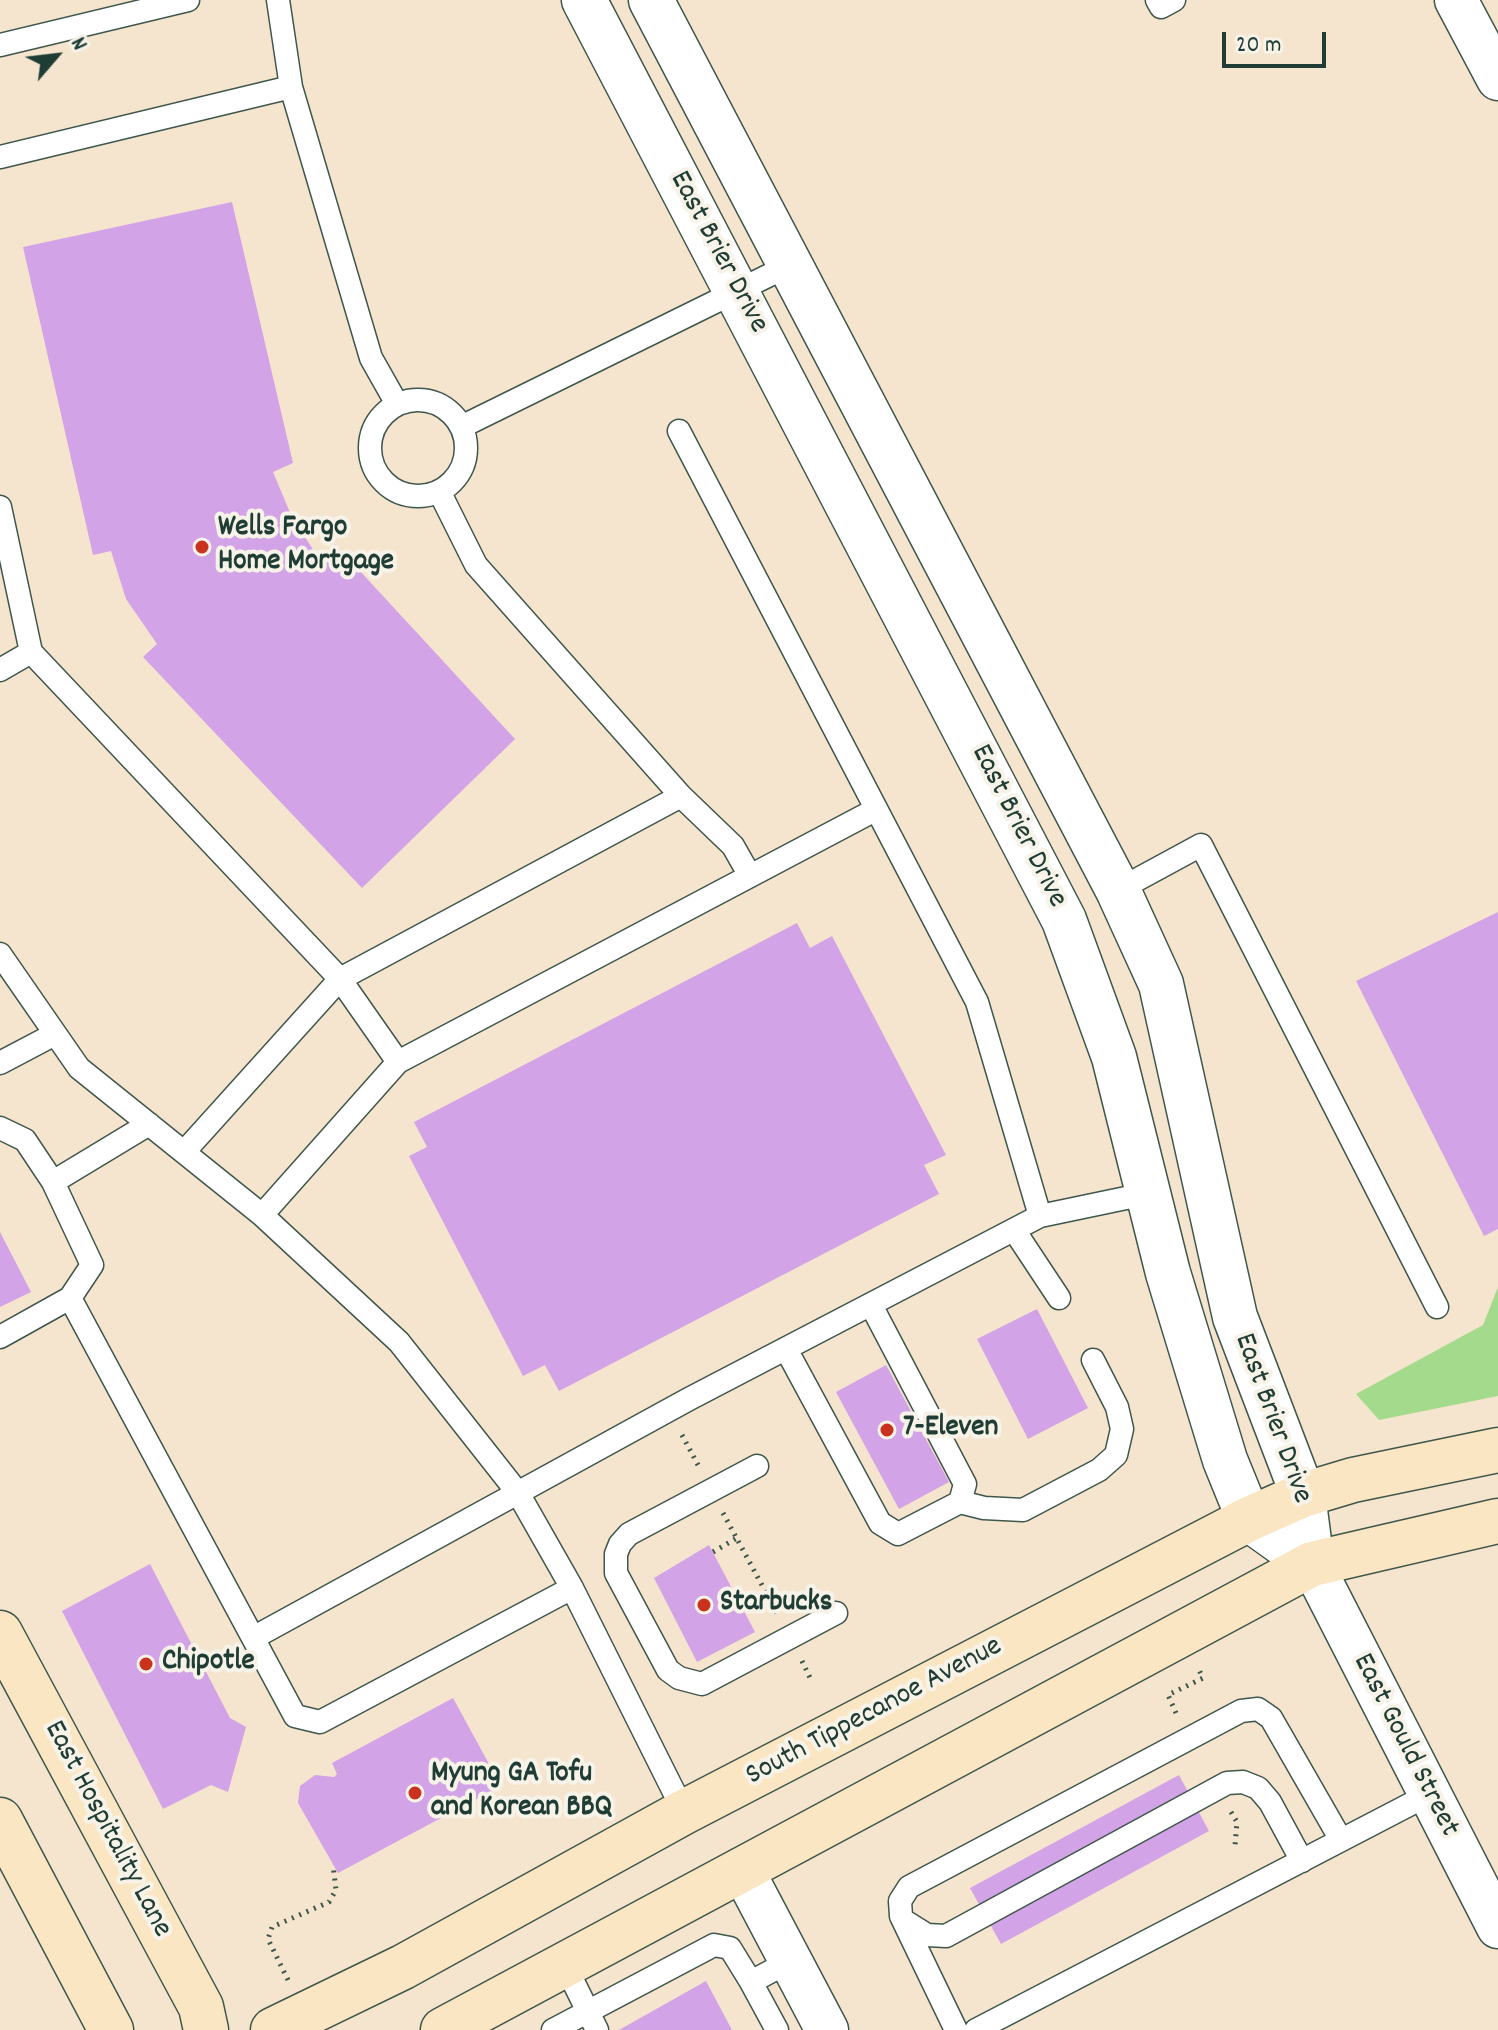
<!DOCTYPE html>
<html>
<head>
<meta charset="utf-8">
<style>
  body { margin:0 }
  #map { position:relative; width:1498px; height:2030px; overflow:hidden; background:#f5e5ce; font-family:Dekko,sans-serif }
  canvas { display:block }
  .north { position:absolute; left:16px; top:16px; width:80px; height:80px; -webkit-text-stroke:6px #f7f3e8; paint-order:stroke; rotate:62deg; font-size:22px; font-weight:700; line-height:32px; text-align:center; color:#1f3d34 }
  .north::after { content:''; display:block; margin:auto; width:28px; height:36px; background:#1f3d34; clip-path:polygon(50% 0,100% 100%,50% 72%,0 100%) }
  .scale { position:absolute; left:1222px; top:32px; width:104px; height:36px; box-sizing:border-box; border:4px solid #1f3d34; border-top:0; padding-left:10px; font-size:24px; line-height:28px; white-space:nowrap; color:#1f3d34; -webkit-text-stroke:6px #f7f3e8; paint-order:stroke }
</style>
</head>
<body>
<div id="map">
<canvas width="1498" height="2030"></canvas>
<div class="north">N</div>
<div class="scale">20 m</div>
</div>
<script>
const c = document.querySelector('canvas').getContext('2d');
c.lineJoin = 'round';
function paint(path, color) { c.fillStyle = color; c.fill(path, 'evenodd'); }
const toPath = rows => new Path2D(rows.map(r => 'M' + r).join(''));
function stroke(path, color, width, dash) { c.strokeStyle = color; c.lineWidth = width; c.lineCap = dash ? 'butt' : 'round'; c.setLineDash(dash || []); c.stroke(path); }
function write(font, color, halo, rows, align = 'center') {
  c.font = font + ' Dekko,sans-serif'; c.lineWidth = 8; c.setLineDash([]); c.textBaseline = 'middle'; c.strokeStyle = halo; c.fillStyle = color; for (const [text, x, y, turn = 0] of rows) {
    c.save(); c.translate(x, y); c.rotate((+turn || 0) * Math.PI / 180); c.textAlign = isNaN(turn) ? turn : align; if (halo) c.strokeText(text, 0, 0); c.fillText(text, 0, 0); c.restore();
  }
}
paint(toPath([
  [1498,1287,1498,1396,1379,1420,1356,1394,1483,1325]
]), '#a4da8b');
paint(toPath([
  [232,202,293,463,273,472,291,515,319,559,335,544,515,739,362,888,143,657,157,644,126,599,111,551,93,555,23,247],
  [1498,912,1498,1229,1484,1236,1356,981],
  [797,923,810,948,832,936,946,1155,924,1165,939,1194,559,1391,545,1365,523,1376,409,1156,427,1147,414,1122],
  [0,1232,31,1292,0,1307],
  [1037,1309,1088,1408,1028,1439,977,1339],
  [886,1365,949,1482,899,1509,836,1392],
  [709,1545,755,1632,697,1662,654,1578],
  [150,1564,230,1718,246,1727,228,1792,211,1785,163,1809,62,1611],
  [453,1698,501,1786,338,1873,298,1803,300,1786,315,1775,334,1777,337,1774,332,1763],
  [1179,1775,1209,1831,1001,1944,970,1888],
  [706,1981,732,2030,619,2030]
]), '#d2a3e6');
const service = toPath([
  [278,0,291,87,371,358,397,404],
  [1157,0,1161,7,1174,0],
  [0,45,188,0],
  [0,157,291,87],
  '370 448a48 48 0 1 1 96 0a48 48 0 1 1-96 0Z',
  [461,427,790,265],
  [679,431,977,1002,1040,1216],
  [439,491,476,565,681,796,733,846,750,876],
  [0,507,31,652,340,979,398,1062],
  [0,670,31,652],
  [1118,890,1201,845,1437,1307],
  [0,954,79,1068,262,1215,399,1342,518,1493,572,1588,684,1812],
  [0,1063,55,1034],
  [149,1124,53,1182,92,1265,70,1298,295,1716,320,1722,572,1588],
  [0,1128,25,1140,53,1182],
  [184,1152,340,979,681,796],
  [262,1215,398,1062,875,810],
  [1014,1230,1059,1298],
  [0,1337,70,1298],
  [786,1349,880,1523,898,1534,960,1502,965,1484,871,1305],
  [757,1466,629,1534,620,1544,616,1554,616,1573,668,1670,679,1678,702,1684,836,1613],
  [960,1502,984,1508,1023,1510,1099,1470,1116,1455,1122,1429,1117,1407,1093,1360],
  [253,1638,689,1399,1040,1216,1150,1193],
  [903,1920,927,1935,946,1936,1227,1783,1243,1782,1258,1788,1270,1802,1302,1861],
  [565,1965,597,2030],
  [751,1982,777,2030],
  [553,2030,714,1945,730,1948,751,1982,790,1961],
  [956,2030,901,1916,900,1901,909,1887,1241,1711,1258,1709,1271,1718,1341,1840],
  [976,2030,1428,1795]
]);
const minor = toPath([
  [1456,0,1498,79],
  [1312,1564,1498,1927],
  [742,1869,827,2030]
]);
const tertiary = toPath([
  [584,0,1064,920,1114,1057,1168,1273,1225,1460,1249,1519,1312,1564],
  [651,0,1118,890,1161,984,1235,1317,1303,1495,1312,1564]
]);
const secondary = toPath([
  [0,1633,201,2007,206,2030],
  [0,1820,111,2030],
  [273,2030,403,1967,684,1812,1249,1519,1303,1495,1353,1480,1498,1450],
  [443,2030,1312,1564,1498,1521]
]);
stroke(service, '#3f564b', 25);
stroke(minor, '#3f564b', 45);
stroke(tertiary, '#3f564b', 47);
stroke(secondary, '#3f564b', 47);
stroke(toPath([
  [682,1435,698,1465],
  [723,1513,777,1613],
  [713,1552,737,1538],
  [802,1661,812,1682],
  [1176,1713,1168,1695,1203,1678,1198,1668],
  [1231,1812,1237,1822,1235,1846],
  [288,1980,268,1939,272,1927,329,1902,336,1890,333,1865]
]), '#3f564b', 5, [2, 6]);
stroke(service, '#fff', 22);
stroke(minor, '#fff', 42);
stroke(tertiary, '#fff', 44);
stroke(secondary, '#fbe6c4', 44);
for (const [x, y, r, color] of [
  [202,547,8,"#c8321e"],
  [887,1430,8,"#c8321e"],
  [704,1605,8,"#c8321e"],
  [146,1664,8,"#c8321e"],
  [415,1793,8,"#c8321e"]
]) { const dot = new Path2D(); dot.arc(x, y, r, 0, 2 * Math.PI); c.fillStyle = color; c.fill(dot); stroke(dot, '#f7f3e8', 3); }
write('30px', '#1f3d34', '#f7f3e8', [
  ["East Brier Drive",717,253,62],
  ["East Brier Drive",1017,827,63],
  ["East Brier Drive",1271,1419,70],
  ["South Tippecanoe Avenue",875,1713,-28],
  ["East Gould Street",1404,1746,63],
  ["East Hospitality Lane",106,1830,62]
]);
write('bold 30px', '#1f3d34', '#f7f3e8', [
  ["Wells Fargo",218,530],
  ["Home Mortgage",218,564],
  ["7-Eleven",903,1430],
  ["Starbucks",720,1605],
  ["Chipotle",162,1664],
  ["Myung GA Tofu",431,1776],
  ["and Korean BBQ",431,1810]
], 'left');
</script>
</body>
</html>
